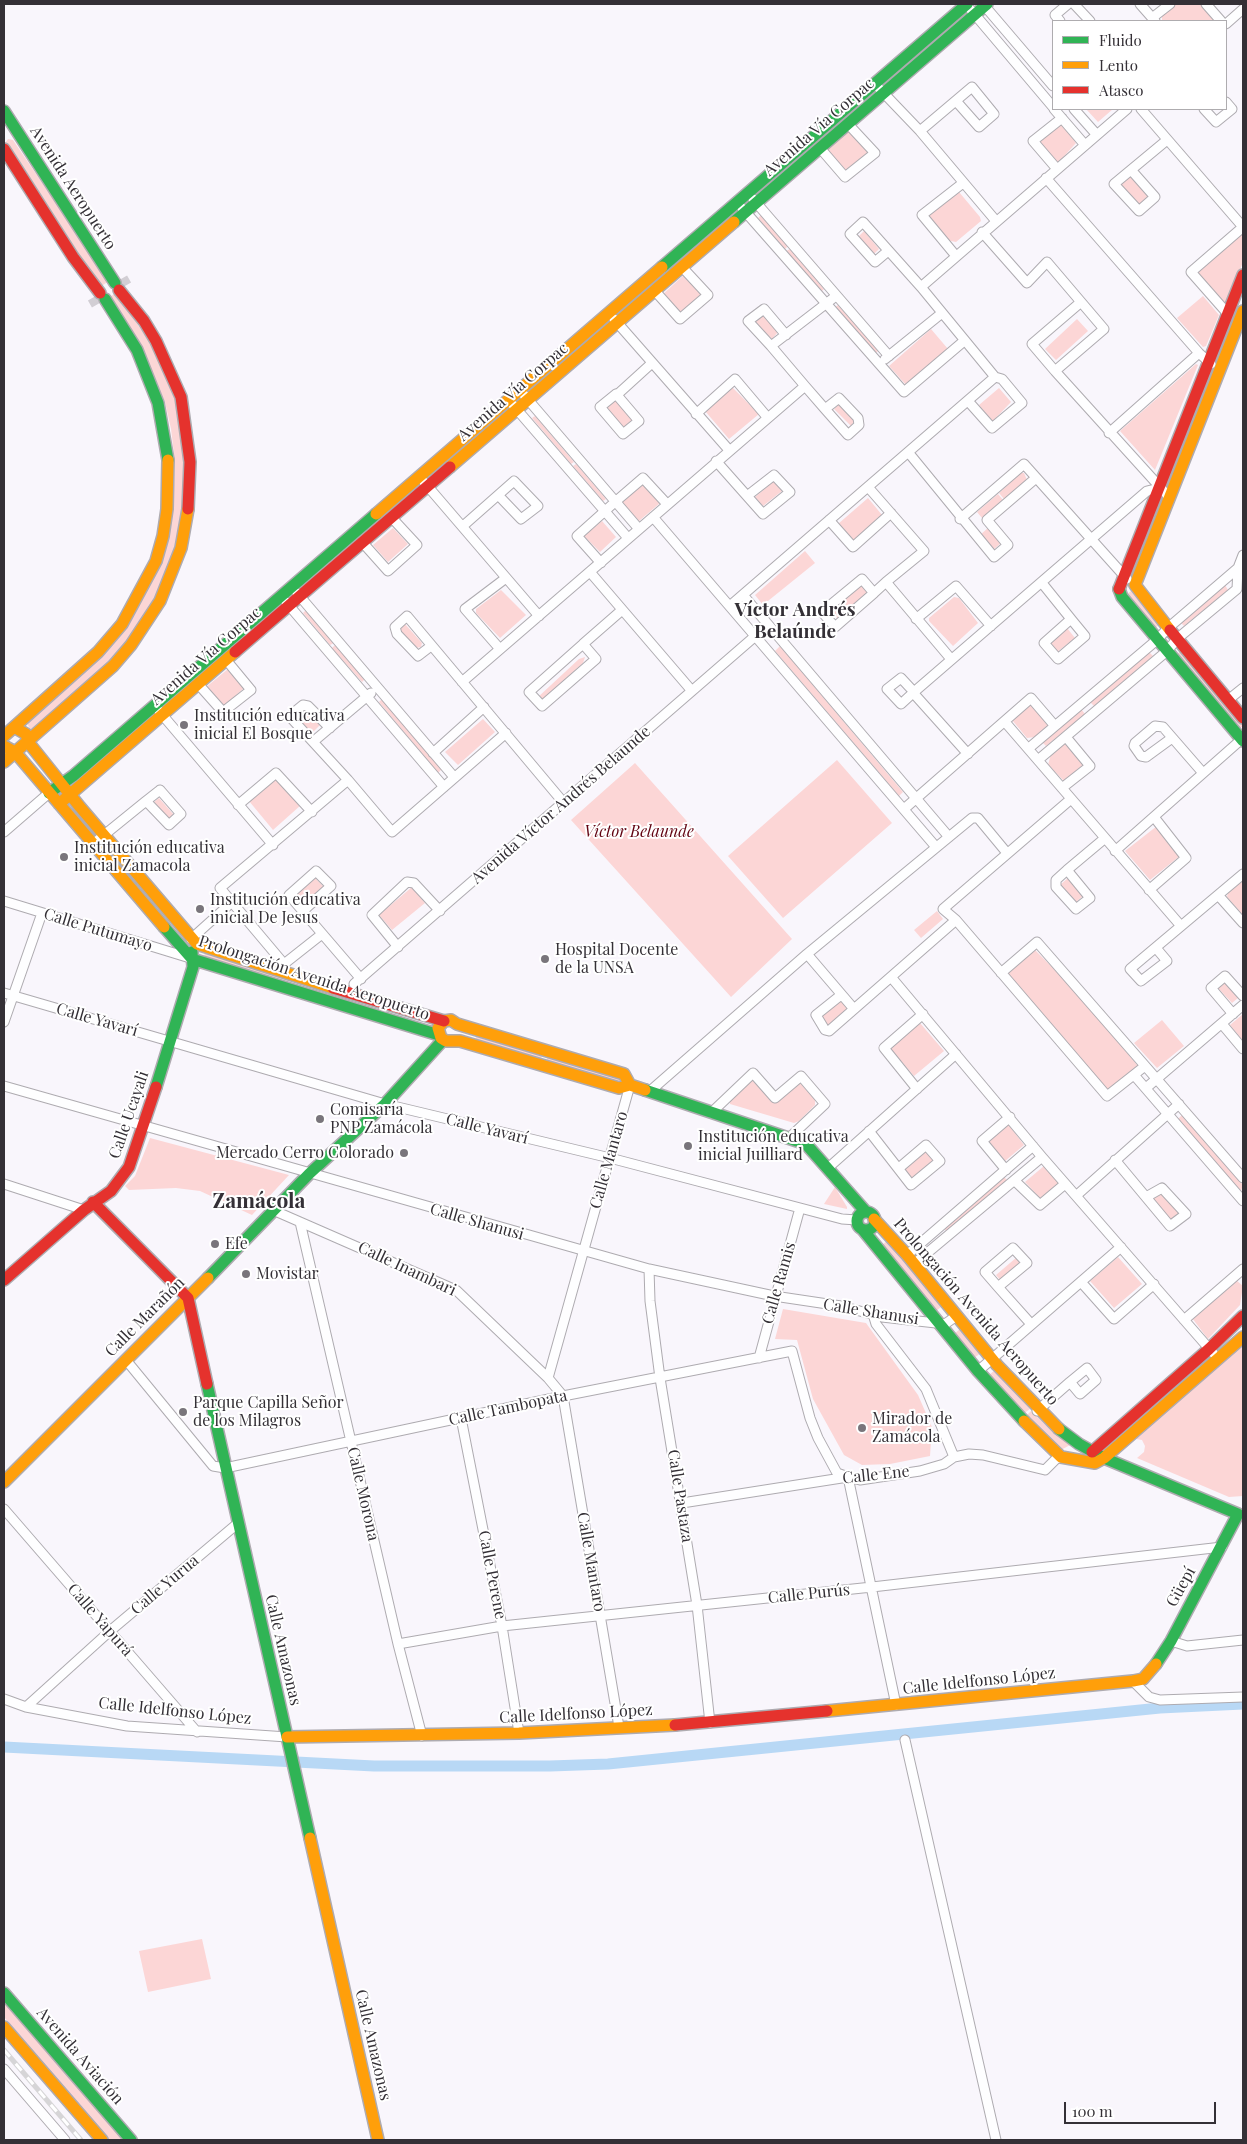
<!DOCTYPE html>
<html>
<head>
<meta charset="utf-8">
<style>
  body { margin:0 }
  #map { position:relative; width:1247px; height:2144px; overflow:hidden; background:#f9f6fc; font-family:"Playfair Display",serif }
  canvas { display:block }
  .frame { position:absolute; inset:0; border:5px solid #343036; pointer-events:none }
  .legend { position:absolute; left:1052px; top:20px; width:175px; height:90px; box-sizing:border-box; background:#fff; border:1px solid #aeacaf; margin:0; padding:6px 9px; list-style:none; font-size:15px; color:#343036 }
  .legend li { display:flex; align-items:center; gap:10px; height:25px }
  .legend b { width:25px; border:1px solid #aeacaf }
  .scale { position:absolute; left:1064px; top:2102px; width:152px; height:22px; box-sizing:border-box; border:2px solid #343036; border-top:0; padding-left:6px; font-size:15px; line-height:18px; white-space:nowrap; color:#343036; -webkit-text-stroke:4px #fff; paint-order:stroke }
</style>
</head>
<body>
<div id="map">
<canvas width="1247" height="2144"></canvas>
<div class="frame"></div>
<ul class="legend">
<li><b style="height:6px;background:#30b455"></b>Fluido</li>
<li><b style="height:6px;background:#ff9f0a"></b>Lento</li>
<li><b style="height:6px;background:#e5322d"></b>Atasco</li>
</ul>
<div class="scale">100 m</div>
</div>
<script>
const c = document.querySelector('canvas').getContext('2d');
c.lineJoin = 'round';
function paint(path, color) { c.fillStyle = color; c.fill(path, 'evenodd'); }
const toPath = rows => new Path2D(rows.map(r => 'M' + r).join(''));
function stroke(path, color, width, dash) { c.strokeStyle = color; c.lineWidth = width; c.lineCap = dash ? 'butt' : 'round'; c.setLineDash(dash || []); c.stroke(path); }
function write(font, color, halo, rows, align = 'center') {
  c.font = font + ' "Playfair Display",serif'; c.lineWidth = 4; c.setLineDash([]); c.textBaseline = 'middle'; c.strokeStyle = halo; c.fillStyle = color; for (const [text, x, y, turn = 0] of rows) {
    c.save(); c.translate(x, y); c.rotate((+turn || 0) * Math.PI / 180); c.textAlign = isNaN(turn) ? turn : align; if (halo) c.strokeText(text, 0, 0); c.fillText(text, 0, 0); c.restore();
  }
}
paint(toPath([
  [1176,4,1201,4,1216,21,1162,21,1162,14],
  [1086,109,1113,109,1098,122],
  [1058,125,1062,125,1076,143,1058,163,1055,163,1038,141],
  [850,130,870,152,844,172,825,151],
  [8,139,13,140,109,281,100,287,5,143],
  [1129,174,1151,195,1140,207,1119,184],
  [959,192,980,217,981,221,956,242,946,240,928,217,928,214],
  [761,215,788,246,785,249,758,218],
  [864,231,879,249,873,255,858,237],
  [1241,232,1243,235,1243,262,1227,303,1222,304,1196,274,1197,270],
  [790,249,824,289,821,292,786,251],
  [685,274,703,295,681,313,662,295],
  [116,293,151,344,165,372,175,400,181,428,185,462,181,522,170,565,154,600,136,630,109,662,34,728,30,729,27,723,115,641,173,509,175,462,171,429,165,402,142,348,108,298],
  [1203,296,1219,315,1206,346,1203,347,1177,318],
  [838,305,878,351,875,354,834,308],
  [763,315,778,332,772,339,754,322],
  [1077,319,1088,331,1056,360,1045,349],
  [931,329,948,349,906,385,889,366],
  [1196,364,1198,365,1155,470,1120,431],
  [732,387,759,414,729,439,705,411],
  [999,388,1011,402,992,422,979,405],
  [615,398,633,420,622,429,604,407],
  [839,404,855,420,851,426,834,409],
  [535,416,574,462,571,464,532,418],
  [576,464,606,499,603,501,573,466],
  [1021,473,1024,473,1027,480,1004,499,999,493],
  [643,481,660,500,660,503,639,521,622,503,622,499],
  [774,481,782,491,763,506,755,497],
  [998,494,1003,500,982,518,977,512],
  [868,498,882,515,853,541,838,524],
  [602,521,616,537,600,552,584,536],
  [393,528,408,544,388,562,373,545],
  [988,528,1001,543,993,550,980,535],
  [805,551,815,563,763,605,755,595],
  [861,583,869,594,838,619,829,609],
  [1225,585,1228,590,1184,626,1180,622],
  [501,590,526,615,500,638,476,613,476,609],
  [1131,591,1159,625,1154,629,1126,595],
  [954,597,959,598,978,623,953,646,929,621,929,618],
  [306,610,334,643,330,645,303,613],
  [402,624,405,624,422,643,421,647,416,648,400,631],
  [1067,628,1075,638,1057,652,1049,643],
  [335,645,365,679,362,682,332,648],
  [780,646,903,792,899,796,775,651],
  [1181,651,1243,726,1239,729,1177,654],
  [1149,652,1153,656,1094,706,1090,702],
  [585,657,583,663,544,698,537,698,579,659],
  [228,669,244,688,223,707,205,688],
  [382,699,442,769,438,773,379,702],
  [1030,703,1050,725,1035,737,1027,738,1012,720],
  [1081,709,1085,714,1046,746,1042,742],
  [306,710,320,725,313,732,309,733,295,718],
  [483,719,495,732,458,765,445,752],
  [1064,743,1084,764,1064,781,1048,765,1051,754],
  [837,760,892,823,783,918,728,856],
  [635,763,792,939,731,997,571,820],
  [276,778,301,805,273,830,249,801],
  [159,798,174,815,169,819,154,802],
  [1157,826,1181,855,1150,880,1125,851],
  [314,877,324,887,306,904,296,894],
  [1068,878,1083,896,1075,903,1060,885],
  [1243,879,1243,915,1227,897,1228,892],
  [412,887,425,903,392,930,379,915],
  [937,911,943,919,921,938,914,930],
  [1035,950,1069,984,1138,1066,1109,1089,1104,1089,1077,1054,1008,975,1009,971],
  [205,952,327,991,327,992,204,957],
  [1224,982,1238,998,1232,1003,1218,988],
  [840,999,849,1010,829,1028,820,1016],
  [1243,1014,1243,1041,1230,1025],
  [1162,1020,1184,1046,1157,1068,1134,1043],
  [920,1023,944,1051,914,1076,890,1048],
  [478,1035,542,1054,541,1060,474,1040],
  [548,1056,620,1078,622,1080,620,1083,546,1062],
  [751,1079,772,1101,797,1083,801,1084,815,1100,815,1105,799,1121,794,1123,730,1104,730,1099],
  [1182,1115,1243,1185,1241,1191,1178,1119],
  [1008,1124,1024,1145,1004,1162,987,1142],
  [150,1138,289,1175,252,1215,200,1191,176,1188,129,1190,125,1186,135,1176],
  [923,1151,927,1151,933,1159,931,1163,912,1178,909,1178,904,1171,904,1168],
  [1044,1166,1060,1184,1042,1200,1025,1182],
  [1004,1177,1007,1180,946,1231,944,1228],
  [835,1187,847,1207,847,1209,824,1204],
  [1160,1192,1182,1214,1172,1221,1150,1199],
  [888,1240,941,1307,935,1312,882,1245],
  [1017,1257,1022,1263,1001,1281,996,1275],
  [1118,1257,1142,1284,1114,1308,1090,1281],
  [1236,1280,1243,1286,1240,1305,1208,1339,1192,1318],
  [783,1309,866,1323,918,1395,932,1427,930,1456,890,1464,862,1465,844,1455,813,1399,797,1340,775,1339],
  [960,1329,981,1353,974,1358,954,1334],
  [1243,1342,1243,1496,1229,1497,1137,1458,1144,1452,1145,1446,1142,1440,1136,1439],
  [995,1370,1030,1409,1023,1414,989,1375],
  [1031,1411,1048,1427,1070,1445,1061,1450,1026,1416],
  [202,1939,211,1979,148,1992,139,1951],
  [4,2002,124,2140,110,2140,4,2017]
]), '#fcd6d6');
stroke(toPath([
  [4,1747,374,1766,550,1766,608,1764,1160,1708,1243,1704]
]), '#b8d8f5', 11);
stroke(toPath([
  [121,279,125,286],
  [94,297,98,304]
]), '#d2ced4', 14, [14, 7]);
const street = toPath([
  [983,4,1053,86],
  [1074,4,1090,21],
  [1140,4,1155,21],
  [1206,4,1221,21],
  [971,10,1053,107],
  [1152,18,1170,4],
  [1060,21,1055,15,1068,4],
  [1226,24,1243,9],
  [874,83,920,131,996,221],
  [1054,109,1085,145],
  [1074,109,1097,135],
  [1141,109,1243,227],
  [1204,109,1216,122,1232,109,1226,102],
  [920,131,972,87,994,114,979,127,956,101],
  [820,148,845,177,875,153,848,124],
  [1057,169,1033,141,1062,118],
  [1132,171,1155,197,1139,211,1114,184,1167,140],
  [1046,178,1199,353,1211,364],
  [753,199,889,356],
  [742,208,904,392,964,341],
  [982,232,1027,283,1047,262,1104,329,1055,371,1169,497],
  [888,251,875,262,850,234,863,222,921,287,995,377,1002,379,1022,403,992,428,968,401],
  [956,256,922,215,963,183],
  [921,287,1127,109],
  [655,291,680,319,708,295,682,267],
  [1228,314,1191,272,1243,227],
  [614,319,729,450],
  [771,346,748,321,764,309,786,335],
  [885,359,942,313],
  [1055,371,1032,344,1081,302],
  [616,394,639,421,623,434,600,407,616,394,619,393,652,363],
  [524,395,639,529],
  [513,405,628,538],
  [825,409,839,398,858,418,859,425,848,435,825,409,805,386,771,346,836,296],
  [696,414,735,379,768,418],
  [1109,433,1199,353],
  [908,452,994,557,1008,545,987,520,1036,478],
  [716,461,747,496,763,514,790,492,774,475,747,496],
  [424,482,539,616],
  [868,487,924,551,886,582,951,659],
  [653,517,936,847],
  [960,519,1024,464,1127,579],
  [829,520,853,547,891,513],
  [463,526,514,481,538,506,521,519,499,496],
  [363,543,388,571,417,545,392,518],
  [601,563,577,536,615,502,643,478,667,504],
  [590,572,692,691],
  [1042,583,1071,619],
  [297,593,454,777],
  [874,593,862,579,822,612,835,627,874,593,886,582],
  [743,595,949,837],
  [286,602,444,787],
  [731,605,995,377],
  [916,619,956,586,991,626],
  [1071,619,1085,636,1058,659,1044,643,1071,619],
  [583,644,596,659,542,706,529,692,583,644],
  [583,644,622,610],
  [431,646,418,656,397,634,395,627,407,616,563,802],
  [500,649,465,609,506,578],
  [462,682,805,386],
  [199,685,223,712,251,690,227,661],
  [1228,700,1243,688],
  [159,711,273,845],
  [1005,722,1181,926],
  [330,728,308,706,303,705,292,714,292,719,348,780,392,832,506,733],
  [1172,738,1146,757,1141,756,1134,746,1135,743,1155,726,1163,727,1203,773],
  [314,741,371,693],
  [1029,748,1158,639,1168,628,1238,568,1243,555],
  [433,753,484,707],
  [968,754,916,696,914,692,901,678,887,689,901,704,914,692,1147,491,1159,488],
  [1038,760,1167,651,1178,638,1237,589,1238,568],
  [1062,788,1090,766,1066,737],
  [160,790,181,814,169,825,146,801,160,790],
  [1071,799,943,909,956,920,1107,1096,1145,1066],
  [238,805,276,773,312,812],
  [904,809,1031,698,1055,726],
  [4,832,49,793],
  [93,844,146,801],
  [1115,851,1243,738],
  [1067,870,1090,898,1076,909,1056,887,1056,880,1067,870,1104,839],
  [1149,890,1186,858,1154,817],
  [1218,895,1243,923],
  [4,901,190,958],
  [303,911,331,886,316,871,289,895,361,979],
  [191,939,231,903],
  [398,947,372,915,407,882,414,883,440,911],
  [1156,948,1167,961,1141,981,1130,969,1243,874],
  [807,954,854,1009],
  [284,964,220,888,348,780],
  [282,969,284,964,322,934],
  [1001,973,1037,942,1243,1178],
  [891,977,1042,1157,1213,1353],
  [354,984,768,625],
  [4,993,385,1104,610,1158,842,1219,857,1220],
  [841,995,816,1015,825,1030,829,1031,956,920],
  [1233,1014,1211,988,1225,976,1243,996],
  [4,1022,42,913],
  [1222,1024,1243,1049],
  [1134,1075,1243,1201],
  [4,1086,649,1269,774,1296,841,1306,882,1317,945,1324,955,1317],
  [1146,1088,1243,1005],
  [917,1089,884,1048,923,1014],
  [649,1092,807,954,972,818,978,818,1007,853],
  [711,1113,753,1073,775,1098,801,1076,825,1104,790,1137],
  [869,1131,911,1185,940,1161,926,1145,899,1168],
  [1115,1160,1170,1226,1186,1214,1162,1188,1146,1197],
  [828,1168,956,1054],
  [1006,1170,982,1141,1010,1117],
  [1015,1181,1040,1205,1065,1184],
  [4,1184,84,1210],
  [1077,1195,1179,1104],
  [275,1211,456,1290,548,1378,563,1396,619,1727],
  [300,1222,398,1644,422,1736],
  [907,1255,1033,1146],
  [914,1264,1042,1157],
  [649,1269,650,1301,660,1378,697,1605,710,1723],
  [1081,1282,1114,1319,1154,1284],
  [998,1287,1027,1263,1013,1248,985,1272,998,1287,1031,1324],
  [873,1314,876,1324,926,1389,954,1457],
  [1184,1320,1243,1269],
  [759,1358,800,1208],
  [126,1360,213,1466,225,1468,563,1396,792,1351,810,1418,818,1438,837,1473,848,1477,896,1705],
  [978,1371,1121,1247],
  [548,1378,630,1085],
  [1037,1411,1070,1382,1087,1368,1096,1380,1080,1394,1070,1382],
  [461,1418,502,1626,519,1733],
  [682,1503,848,1477,860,1480,920,1471,944,1464,954,1457,969,1454,983,1455,1045,1470,1056,1459,1061,1457],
  [4,1509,197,1732],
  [1171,1641,1187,1646,1243,1640],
  [398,1644,502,1626,872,1587,1222,1547],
  [1133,1681,1149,1697,1160,1700,1243,1697],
  [4,1699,26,1707,127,1726,287,1737],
  [26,1707,110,1631,237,1524],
  [905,1740,996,2140],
  [4,2069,65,2140]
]);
const fast = toPath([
  [4,111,115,283],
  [734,222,987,4],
  [662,267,967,4],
  [105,299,137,350,158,403,168,460],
  [1119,589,1122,597,1243,741],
  [49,793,73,776,376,514],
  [164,927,192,959,439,1035],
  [156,1087,193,967,192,952],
  [645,1090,806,1144,866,1212],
  '857 1221a9 9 0 1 1 18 0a9 9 0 1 1-18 0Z',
  [863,1230,978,1371,1024,1421],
  [208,1278,309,1174,385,1104,443,1040],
  [207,1384,310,1838],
  [1059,1429,1079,1444,1104,1458,1238,1514],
  [1156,1664,1171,1641,1238,1514],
  [4,1993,131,2140]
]);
const slow = toPath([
  [450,467,734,222],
  [376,514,662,267],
  [1170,630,1135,585,1243,311],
  [14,727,26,734,28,742,80,807,197,944,333,988],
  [4,736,98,652,122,624,156,561,163,536,167,509,168,460],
  [4,746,15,752,164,927],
  [4,762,113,666,131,645,160,601,181,548,188,509],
  [59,804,235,652],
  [630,1085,624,1074,457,1024,451,1020,444,1021,438,1028,441,1038,446,1041,460,1041,619,1088,630,1085,645,1090],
  [874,1219,907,1255,997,1365,1059,1429],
  [1024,1421,1061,1457,1095,1463,1104,1458,1243,1337],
  [4,1482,208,1278],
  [827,1711,1133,1681,1143,1679,1156,1664],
  [287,1737,519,1733,675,1725],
  [310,1838,378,2140],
  [4,2027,102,2140]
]);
const jam = toPath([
  [4,149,73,257,100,293],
  [119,290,144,321,156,341,181,397,190,462,188,509],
  [1119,589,1243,275],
  [1170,630,1243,718],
  [235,652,450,467],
  [333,988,444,1021],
  [93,1202,188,1298,207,1384],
  [4,1280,84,1210,111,1191,129,1167,156,1087],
  [1092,1452,1209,1349,1243,1316],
  [675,1725,827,1711]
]);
stroke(street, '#aeabb0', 11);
stroke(fast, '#aeabb0', 14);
stroke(slow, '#aeabb0', 14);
stroke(jam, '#aeabb0', 14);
stroke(street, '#fefeff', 9);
stroke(fast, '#30b455', 11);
stroke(slow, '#ff9f0a', 11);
stroke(jam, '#e5322d', 11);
const rail = toPath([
  [4,2050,81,2140]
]);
stroke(rail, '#d6d5d7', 5);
stroke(rail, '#fff', 3, [9]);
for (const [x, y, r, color] of [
  [184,725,5,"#79757b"],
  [64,857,5,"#79757b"],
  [200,909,5,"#79757b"],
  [545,959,5,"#79757b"],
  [320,1119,5,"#79757b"],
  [688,1146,5,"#79757b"],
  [404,1153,5,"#79757b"],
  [215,1244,5,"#79757b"],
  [246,1274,5,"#79757b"],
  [183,1412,5,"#79757b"],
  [862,1428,5,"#79757b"]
]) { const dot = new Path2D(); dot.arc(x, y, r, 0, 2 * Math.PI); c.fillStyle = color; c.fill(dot); stroke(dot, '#fff', 2); }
write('16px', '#343036', '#fff', [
  ["Avenida Vía Corpac",819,127,-41],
  ["Avenida Aeropuerto",73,188,57],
  ["Avenida Vía Corpac",513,392,-41],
  ["Avenida Vía Corpac",206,656,-41],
  ["Avenida Víctor Andrés Belaunde",561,805,-41],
  ["Calle Putumayo",98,930,17],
  ["Prolongación Avenida Aeropuerto",314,978,18],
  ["Calle Yavarí",97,1020,16],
  ["Calle Ucayali",129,1115,-71],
  ["Calle Yavarí",487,1129,14],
  ["Calle Mantaro",609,1160,-74],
  ["Calle Shanusi",477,1222,16],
  ["Calle Inambari",407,1269,25],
  ["Calle Ramis",779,1283,-74],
  ["Calle Shanusi",871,1312,9],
  ["Prolongación Avenida Aeropuerto",976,1312,49],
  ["Calle Marañón",145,1317,-45],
  ["Calle Tambopata",508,1408,-12],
  ["Calle Ene",876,1475,-6],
  ["Calle Morona",363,1494,77],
  ["Calle Pastaza",680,1496,81],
  ["Calle Mantaro",591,1562,80],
  ["Calle Perene",492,1575,79],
  ["Calle Yurua",165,1585,-40],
  ["Güepí",1181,1587,-61],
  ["Calle Purús",809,1594,-6],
  ["Calle Yapurá",100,1620,49],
  ["Calle Amazonas",283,1650,77],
  ["Calle Idelfonso López",979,1681,-6],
  ["Calle Idelfonso López",175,1711,6],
  ["Calle Idelfonso López",576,1714,-3],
  ["Calle Amazonas",373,2045,77],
  ["Avenida Aviación",80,2056,49]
]);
write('16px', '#343036', '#fff', [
  ["Institución educativa",194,716],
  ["inicial El Bosque",194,734],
  ["Institución educativa",74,848],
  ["inicial Zamacola",74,866],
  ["Institución educativa",210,900],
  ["inicial De Jesus",210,918],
  ["Hospital Docente",555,950],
  ["de la UNSA",555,968],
  ["Comisaría",330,1110],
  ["PNP Zamácola",330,1128],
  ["Institución educativa",698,1137],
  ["inicial Juilliard",698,1155],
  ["Mercado Cerro Colorado",394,1153,"right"],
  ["Efe",225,1244],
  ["Movistar",256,1274],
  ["Parque Capilla Señor",193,1403],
  ["de los Milagros",193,1421],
  ["Mirador de",872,1419],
  ["Zamácola",872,1437]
], 'left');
write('italic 16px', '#610311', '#fff', [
  ["Víctor Belaunde",639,832]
]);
write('bold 19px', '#343036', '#fff', [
  ["Víctor Andrés",795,610],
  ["Belaúnde",795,632]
]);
write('bold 21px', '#343036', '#fff', [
  ["Zamácola",259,1201]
]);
</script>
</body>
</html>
